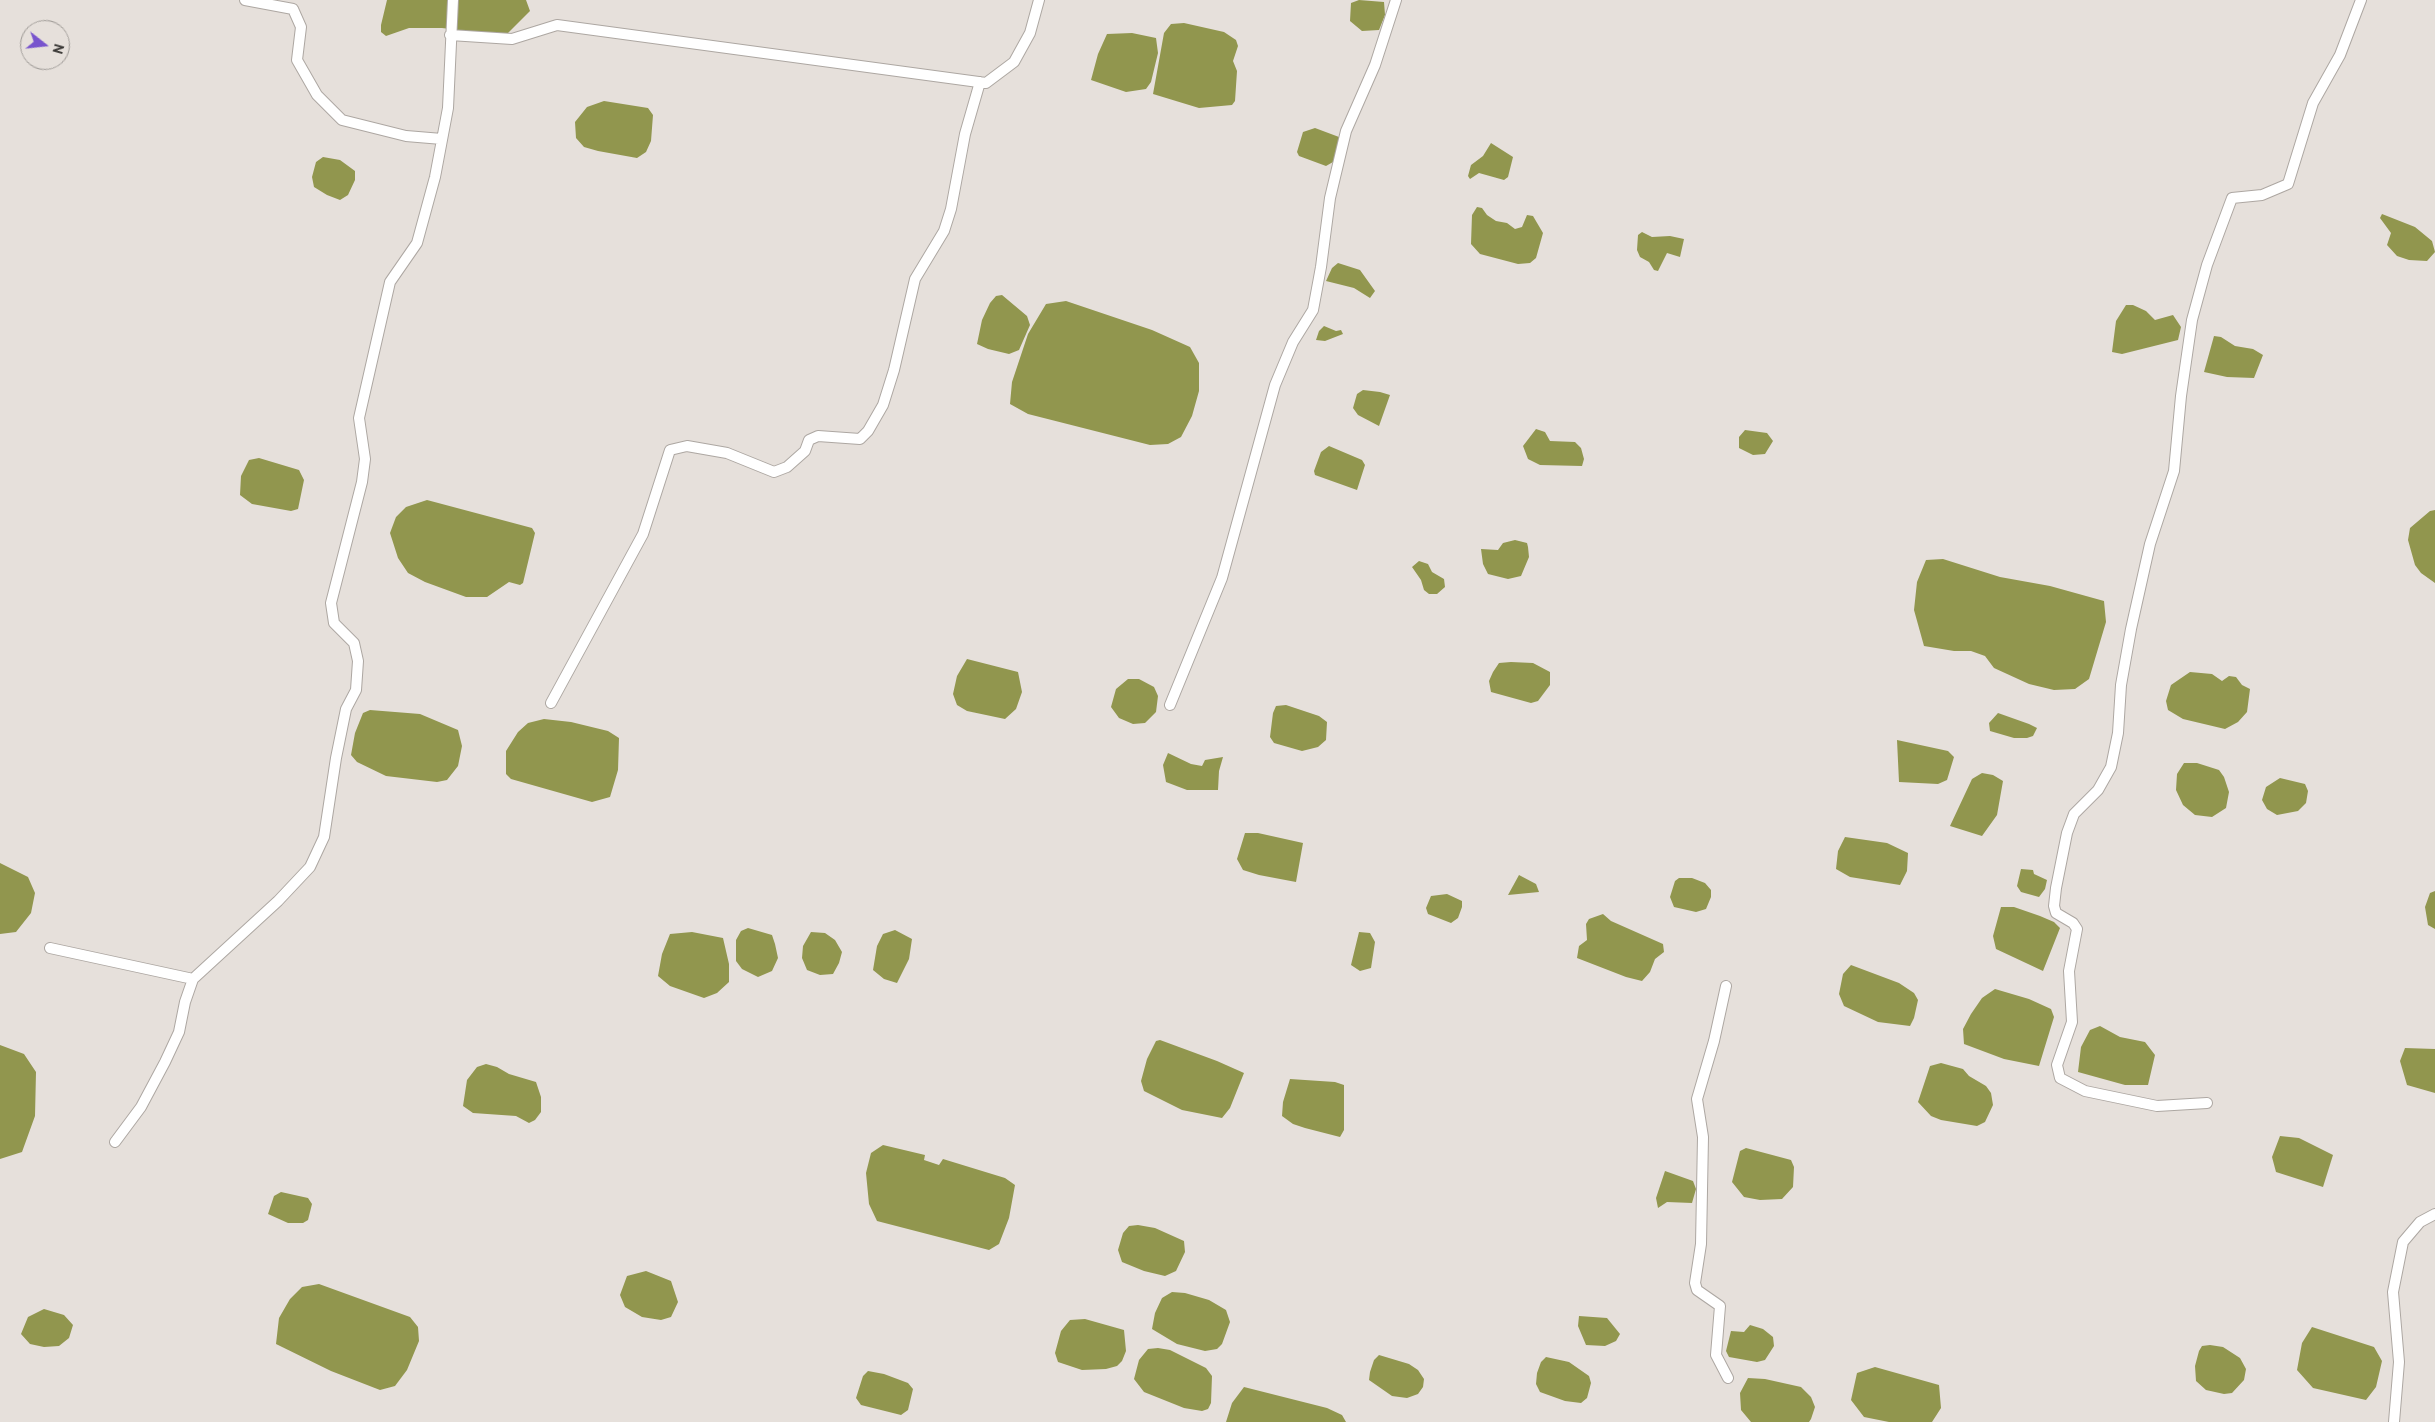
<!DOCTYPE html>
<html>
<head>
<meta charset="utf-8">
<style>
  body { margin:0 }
  #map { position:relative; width:2435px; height:1422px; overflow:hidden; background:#e6e0db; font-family:"PT Sans",sans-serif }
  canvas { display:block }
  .north { position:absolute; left:20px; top:20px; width:50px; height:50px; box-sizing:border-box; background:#e6e0db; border:1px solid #9f9b97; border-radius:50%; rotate:106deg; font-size:14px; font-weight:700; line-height:20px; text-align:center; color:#353331 }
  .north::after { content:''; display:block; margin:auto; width:18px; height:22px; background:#7854cd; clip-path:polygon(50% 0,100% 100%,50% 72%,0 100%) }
</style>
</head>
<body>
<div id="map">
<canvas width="2435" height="1422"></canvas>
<div class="north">N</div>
</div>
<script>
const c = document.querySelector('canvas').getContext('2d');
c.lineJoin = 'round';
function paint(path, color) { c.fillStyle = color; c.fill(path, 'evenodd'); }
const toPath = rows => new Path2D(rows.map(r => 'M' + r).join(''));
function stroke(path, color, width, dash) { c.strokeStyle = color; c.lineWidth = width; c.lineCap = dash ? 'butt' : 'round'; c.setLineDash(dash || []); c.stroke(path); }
paint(toPath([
  [387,0,526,0,530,11,505,36,442,28,409,28,386,36,381,32,381,25],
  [1359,0,1384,2,1385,15,1379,30,1362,31,1350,21,1351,3],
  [1184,23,1224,32,1236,40,1238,46,1233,61,1237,71,1235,101,1232,105,1199,108,1153,94,1164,33,1171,24],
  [1132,33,1156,38,1158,53,1151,82,1146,89,1126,92,1091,80,1098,54,1107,34],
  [604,101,648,108,653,115,651,141,646,152,637,158,598,151,584,147,576,138,575,122,587,107],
  [1315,128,1339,137,1338,152,1333,162,1326,166,1299,156,1297,152,1303,132],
  [1491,143,1513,157,1508,177,1504,180,1479,173,1470,179,1468,176,1471,165,1483,156],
  [323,157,340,160,355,171,355,180,348,195,340,200,327,195,314,187,312,177,316,162],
  [1477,207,1482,208,1487,215,1496,221,1507,223,1515,229,1522,227,1527,215,1533,216,1543,233,1536,258,1530,263,1518,264,1480,254,1471,244,1472,215],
  [2382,214,2415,227,2432,241,2435,252,2427,261,2409,260,2397,256,2387,245,2391,233,2380,218],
  [1642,232,1652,237,1670,236,1684,239,1680,257,1667,253,1658,271,1654,270,1649,262,1640,257,1637,250,1638,235],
  [1338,263,1360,270,1375,291,1370,298,1354,288,1326,281,1332,268],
  [1002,295,1027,316,1030,325,1019,350,1009,354,988,349,977,344,982,320,990,303,996,296],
  [1066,301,1152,330,1190,347,1199,363,1199,391,1192,416,1181,437,1168,444,1150,445,1028,414,1010,404,1012,382,1028,334,1046,304],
  [2126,305,2133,305,2146,311,2155,320,2173,315,2181,327,2178,340,2122,354,2112,352,2116,321],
  [1324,326,1336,331,1341,330,1343,334,1325,341,1316,340,1319,331],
  [2214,336,2221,337,2235,346,2253,349,2263,355,2254,378,2227,377,2204,372],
  [1363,390,1380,392,1390,395,1379,426,1358,415,1353,408,1357,394],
  [1536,429,1545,432,1550,441,1575,442,1581,448,1584,459,1582,466,1540,465,1528,459,1523,446],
  [1745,430,1767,433,1773,441,1765,454,1753,455,1739,448,1739,437],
  [1329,446,1362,460,1365,465,1357,490,1315,475,1314,471,1321,452],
  [259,458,299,470,304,480,298,509,291,511,252,504,240,495,241,476,249,460],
  [427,500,532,528,535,533,523,583,520,585,509,582,487,597,466,597,425,582,408,573,398,558,390,533,396,517,406,507],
  [2435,510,2435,583,2421,573,2415,565,2408,540,2410,528,2430,511],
  [1515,540,1527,543,1528,547,1529,557,1521,576,1508,579,1488,574,1483,564,1481,549,1498,550,1503,543],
  [1943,559,2000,577,2050,586,2104,601,2106,622,2089,679,2075,689,2054,690,2029,684,1994,668,1985,656,1971,651,1954,651,1924,646,1914,610,1917,582,1926,560],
  [1419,561,1428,564,1432,572,1444,579,1445,587,1437,594,1429,594,1424,590,1421,580,1412,567],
  [967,659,1018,672,1022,692,1016,709,1005,719,967,711,957,705,953,694,957,676],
  [1511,662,1533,663,1550,672,1550,685,1538,701,1531,703,1491,692,1489,681,1493,672,1499,663],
  [2190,672,2212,674,2222,681,2229,676,2236,677,2242,685,2250,689,2247,712,2238,722,2225,729,2183,719,2168,710,2166,701,2171,685],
  [1128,679,1139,679,1154,687,1158,696,1156,712,1145,723,1133,724,1119,718,1111,707,1116,689],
  [1286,705,1319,716,1327,722,1326,740,1318,747,1302,751,1274,743,1270,737,1273,713,1276,706],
  [370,710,420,714,458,730,462,746,458,766,447,780,437,782,386,776,357,762,351,755,355,733,363,713],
  [1998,713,2029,724,2037,728,2033,736,2027,738,2014,738,1990,731,1989,723],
  [544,719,571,722,608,731,619,738,618,770,610,797,592,802,511,779,506,774,506,751,518,732,528,723],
  [1897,740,1948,751,1954,757,1947,780,1938,784,1899,782],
  [1168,753,1191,764,1202,766,1205,760,1223,757,1219,771,1218,790,1187,790,1166,782,1163,765],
  [2184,763,2197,763,2219,770,2224,777,2229,792,2226,808,2212,817,2195,815,2183,805,2176,790,2177,774],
  [1982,773,1993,775,2003,781,1997,815,1982,836,1950,826,1972,779],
  [2280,778,2305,784,2308,791,2306,803,2298,811,2277,815,2267,809,2262,800,2266,787],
  [1245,833,1258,833,1303,843,1296,882,1259,875,1243,870,1237,859],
  [1845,837,1887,843,1908,853,1907,871,1900,885,1850,877,1836,869,1838,851],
  [0,863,28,877,35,893,31,913,16,932,0,934],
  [2021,869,2033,870,2034,874,2047,880,2045,889,2039,897,2021,892,2017,886],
  [1519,875,1536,884,1539,892,1508,895],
  [1679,878,1692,878,1705,883,1711,890,1711,897,1706,909,1696,912,1674,907,1670,897,1675,881],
  [2435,891,2435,929,2428,925,2425,907,2430,893],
  [1447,894,1462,901,1462,907,1458,918,1451,923,1428,914,1426,908,1431,896],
  [2001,907,2014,907,2040,916,2054,922,2060,928,2043,971,1996,949,1993,936],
  [1603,914,1611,921,1663,944,1664,952,1655,959,1650,972,1642,981,1626,977,1577,958,1579,946,1587,940,1586,924,1589,919],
  [748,928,772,935,775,944,778,958,772,971,758,977,742,969,736,961,736,940,741,931],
  [895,930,912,939,909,959,897,983,884,979,873,970,877,946,883,934],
  [692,932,723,938,729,964,729,982,717,993,704,998,670,986,658,976,662,954,670,934],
  [811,932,825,933,835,940,842,952,839,963,833,974,820,975,807,970,802,958,803,946],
  [1359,932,1370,933,1375,942,1371,968,1360,971,1351,965],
  [1851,965,1899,983,1914,993,1918,1000,1914,1018,1910,1026,1878,1022,1844,1006,1839,994,1843,974],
  [1995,989,2029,999,2051,1009,2054,1017,2039,1066,2004,1059,1964,1044,1963,1029,1971,1014,1982,998],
  [2100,1026,2120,1037,2145,1042,2155,1055,2148,1085,2125,1085,2078,1072,2081,1047,2090,1030],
  [1160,1040,1217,1061,1244,1073,1230,1108,1222,1118,1182,1110,1144,1091,1141,1081,1147,1059,1156,1041],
  [0,1045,24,1054,36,1072,35,1116,22,1152,0,1159],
  [2405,1048,2435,1049,2435,1093,2407,1085,2400,1061],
  [1941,1063,1963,1069,1969,1076,1986,1086,1991,1093,1993,1105,1985,1122,1977,1126,1941,1120,1931,1116,1918,1102,1930,1066],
  [486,1064,497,1067,509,1074,536,1082,541,1097,541,1112,535,1120,529,1123,516,1116,473,1113,463,1106,467,1080,477,1067],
  [1290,1079,1335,1082,1344,1085,1344,1130,1340,1137,1305,1128,1293,1124,1282,1116,1283,1102],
  [2280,1136,2299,1138,2333,1155,2323,1187,2276,1172,2272,1157],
  [883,1145,925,1155,924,1160,939,1165,943,1159,1005,1178,1015,1185,1009,1218,999,1244,989,1250,877,1221,869,1204,866,1173,871,1153],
  [1746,1148,1791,1160,1794,1167,1793,1187,1782,1199,1760,1200,1744,1197,1732,1182,1740,1151],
  [1665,1171,1693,1181,1696,1189,1692,1203,1667,1202,1658,1208,1656,1198],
  [281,1192,308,1198,312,1204,308,1220,303,1223,288,1223,268,1214,274,1196],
  [1138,1225,1155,1228,1184,1241,1185,1252,1176,1271,1165,1276,1144,1271,1122,1262,1118,1250,1123,1233,1129,1226],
  [646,1271,671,1281,678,1302,671,1317,661,1320,642,1317,625,1307,620,1295,627,1276],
  [319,1284,410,1317,418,1327,419,1341,407,1370,395,1386,380,1390,331,1371,276,1344,279,1318,290,1299,302,1287],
  [1172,1292,1185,1293,1209,1300,1226,1310,1230,1322,1222,1344,1217,1349,1205,1351,1177,1344,1152,1329,1155,1313,1162,1298],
  [44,1309,64,1315,73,1325,69,1338,59,1346,44,1347,30,1344,21,1334,28,1317],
  [1579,1316,1607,1318,1620,1334,1616,1341,1605,1346,1586,1345,1578,1326],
  [1085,1319,1124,1330,1126,1351,1122,1361,1117,1366,1106,1369,1082,1370,1058,1362,1055,1353,1061,1331,1070,1320],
  [1750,1325,1763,1329,1773,1337,1774,1346,1765,1360,1757,1362,1729,1357,1726,1351,1731,1331,1744,1332],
  [2312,1327,2374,1347,2382,1361,2376,1387,2366,1400,2313,1388,2297,1370,2302,1343],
  [2210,1345,2223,1347,2240,1358,2246,1369,2244,1380,2232,1393,2224,1394,2206,1390,2196,1381,2195,1366,2199,1351,2202,1346],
  [1158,1348,1170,1350,1206,1368,1212,1376,1211,1403,1208,1409,1202,1411,1184,1408,1144,1392,1134,1379,1139,1360,1148,1349],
  [1379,1355,1409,1364,1418,1370,1424,1379,1423,1387,1418,1394,1407,1398,1392,1396,1369,1380,1370,1372,1374,1360],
  [1546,1357,1569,1362,1589,1376,1591,1383,1587,1398,1581,1403,1565,1401,1540,1392,1536,1384,1537,1373,1541,1362],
  [1875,1367,1939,1385,1941,1408,1932,1422,1889,1422,1864,1417,1851,1400,1857,1373],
  [868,1371,884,1374,908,1383,913,1389,908,1410,901,1415,861,1405,856,1398,863,1376],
  [1748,1378,1765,1379,1801,1387,1811,1397,1815,1407,1811,1419,1809,1422,1751,1422,1741,1410,1740,1393],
  [1244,1387,1327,1408,1342,1415,1346,1422,1226,1422,1232,1403]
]), '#91964e');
const street = toPath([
  [245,0,293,9,301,27,297,60,317,95,342,120,406,136,442,139],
  [450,35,512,39,557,25,986,83,1014,62,1030,33,1039,0],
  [551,703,643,534,670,450,687,446,727,453,774,472,787,467,805,451,809,440,818,436,860,439,868,431,883,405,894,370,915,279,944,231,951,209,965,134,980,82],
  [1170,705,1222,578,1275,385,1293,342,1313,310,1321,267,1330,198,1346,131,1375,65,1396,0],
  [50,948,193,979],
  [1726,986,1714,1041,1697,1099,1703,1137,1701,1244,1695,1283,1697,1290,1720,1306,1716,1355,1728,1378],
  [2207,1103,2157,1106,2085,1091,2060,1078,2057,1065,2072,1022,2069,971,2077,929,2073,923,2056,913,2054,906,2056,888,2067,833,2074,814,2098,790,2111,767,2118,733,2121,685,2131,629,2150,544,2174,471,2181,396,2192,320,2207,265,2232,198,2262,195,2288,184,2313,103,2340,55,2361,0],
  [115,1142,141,1107,165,1062,179,1032,185,1002,193,979,278,901,310,867,324,837,336,758,346,709,356,690,358,661,354,643,334,623,331,603,362,482,365,459,359,418,390,282,417,243,435,177,448,108,453,0],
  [2394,1422,2399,1362,2393,1292,2403,1242,2420,1222,2435,1214]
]);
stroke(street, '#ada7a2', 12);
stroke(street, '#fff', 10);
</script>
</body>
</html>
